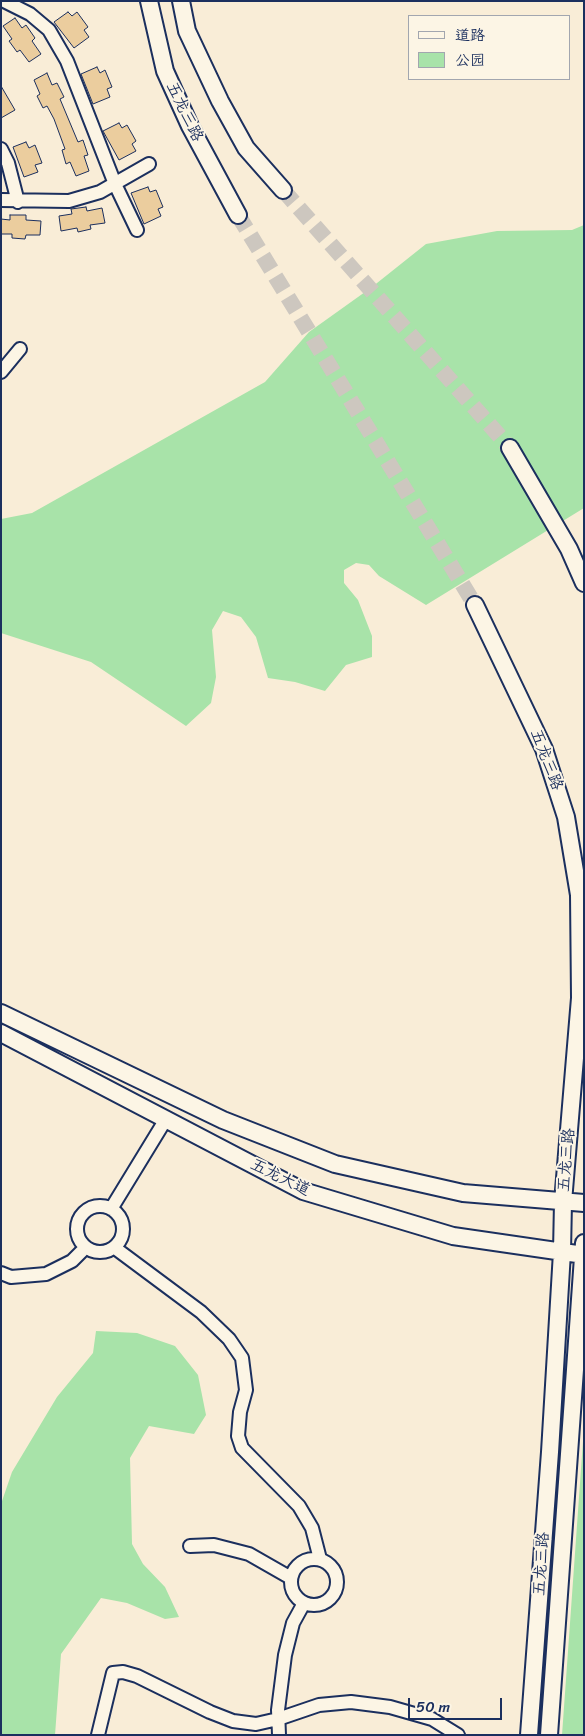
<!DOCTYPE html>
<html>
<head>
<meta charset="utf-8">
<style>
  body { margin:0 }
  #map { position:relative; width:585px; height:1736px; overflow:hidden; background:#f9edd7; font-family:Sriracha,"LXGW WenKai TC",sans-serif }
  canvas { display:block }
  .frame { position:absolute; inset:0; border:2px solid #1b2f5e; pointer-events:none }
  .legend { position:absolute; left:408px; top:15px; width:162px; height:65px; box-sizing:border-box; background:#fcf5e5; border:1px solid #a2a6af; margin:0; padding:6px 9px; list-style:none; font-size:15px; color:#1b2f5e }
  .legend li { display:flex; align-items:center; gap:10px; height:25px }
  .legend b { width:25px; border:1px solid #a2a6af }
  .scale { position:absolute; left:408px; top:1698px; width:94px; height:22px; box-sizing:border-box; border:2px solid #1b2f5e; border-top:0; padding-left:6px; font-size:15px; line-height:18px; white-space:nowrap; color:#1b2f5e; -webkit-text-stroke:4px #fcf5e5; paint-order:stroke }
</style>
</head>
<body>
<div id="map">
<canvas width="585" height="1736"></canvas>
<div class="frame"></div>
<ul class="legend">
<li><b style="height:6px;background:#fcf5e5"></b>道路</li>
<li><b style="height:14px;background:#a8e3a9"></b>公园</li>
</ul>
<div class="scale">50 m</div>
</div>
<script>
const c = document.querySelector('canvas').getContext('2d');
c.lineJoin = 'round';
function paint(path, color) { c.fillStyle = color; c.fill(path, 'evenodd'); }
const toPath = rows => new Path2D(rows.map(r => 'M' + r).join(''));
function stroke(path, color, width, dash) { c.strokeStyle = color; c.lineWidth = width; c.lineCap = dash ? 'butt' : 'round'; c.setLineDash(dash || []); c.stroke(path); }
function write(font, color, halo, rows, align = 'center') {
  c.font = font + ' Sriracha,"LXGW WenKai TC",sans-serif'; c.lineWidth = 4; c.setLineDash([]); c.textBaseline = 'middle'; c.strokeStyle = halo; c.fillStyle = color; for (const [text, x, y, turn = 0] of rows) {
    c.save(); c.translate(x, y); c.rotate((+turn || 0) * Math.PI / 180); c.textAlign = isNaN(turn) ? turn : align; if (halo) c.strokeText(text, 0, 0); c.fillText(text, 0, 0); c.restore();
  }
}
paint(toPath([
  [584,225,584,508,426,605,379,576,369,565,356,563,344,570,344,583,358,600,372,636,372,657,346,665,325,691,295,682,268,678,256,637,241,617,223,611,212,630,216,677,211,703,186,726,91,662,1,633,1,519,32,513,265,382,309,332,372,287,426,244,497,231,572,230],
  [96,1331,137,1333,175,1346,198,1375,206,1415,194,1434,149,1426,130,1458,132,1544,143,1564,165,1587,179,1617,165,1619,127,1603,101,1598,61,1654,55,1735,1,1735,1,1504,12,1472,57,1397,93,1353],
  [584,1427,584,1735,562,1735]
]), '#a8e3a9');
const building = toPath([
  [68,12,72,16,77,12,88,27,84,30,89,37,74,48,54,22,68,12],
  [15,18,22,28,26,25,35,38,32,41,41,54,29,62,20,50,17,52,9,41,12,39,3,26,15,18],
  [97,67,100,73,105,70,112,87,107,89,110,97,93,104,81,74,97,67],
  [47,73,52,85,57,83,64,97,60,99,78,142,83,140,88,155,84,156,89,171,76,176,70,162,66,164,62,150,65,149,54,119,47,106,43,108,37,96,40,94,34,80,47,73],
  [1,86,15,110,1,118,1,86],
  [119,123,122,128,127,125,136,141,132,144,136,151,119,160,103,131,119,123],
  [26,142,29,148,35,145,42,163,35,165,38,172,24,177,13,147,26,142],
  [148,187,150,192,156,190,163,207,158,209,161,216,144,224,131,193,148,187],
  [86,207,87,211,102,208,105,223,90,225,91,229,78,232,77,228,61,231,59,216,72,214,71,209,86,207],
  [10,215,26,215,26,220,41,221,40,235,26,235,25,239,12,238,12,234,1,234,1,219,10,220,10,215]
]);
paint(building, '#ebcd9e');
stroke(building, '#1b2f5e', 1);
stroke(toPath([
  [283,190,510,448],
  [238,215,475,605]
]), '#cdc7bf', 16, [16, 8]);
const minor = toPath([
  [4,1,30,14,49,30,67,61,115,184,137,230],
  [1,149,8,163,18,202],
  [1,200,69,201,100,192,149,164],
  [1,372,20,349],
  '77 1229a23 23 0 1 1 46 0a23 23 0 1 1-46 0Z',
  [111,1209,166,1119],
  [115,1248,201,1312,229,1339,242,1358,246,1390,240,1412,238,1436,242,1448,299,1506,312,1528,320,1559],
  [1,1273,11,1277,46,1274,72,1261,85,1248],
  [190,1546,214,1545,249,1554,291,1578],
  '291 1582a23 23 0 1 1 46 0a23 23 0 1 1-46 0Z',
  [98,1735,113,1673,123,1672,137,1676,210,1712,233,1721,256,1724,278,1719,319,1705,351,1702,390,1707,432,1719,458,1735],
  [279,1735,278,1710,285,1655,293,1623,304,1603]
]);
const major = toPath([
  [149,1,165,71,190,126,238,215],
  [181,1,187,31,220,101,246,148,283,190],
  [510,448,569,549,584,583],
  [475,605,544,749,566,817,579,895,580,998,563,1202,562,1252,550,1452,529,1735],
  [1,1013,223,1120,335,1164,463,1193,584,1203],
  [1,1033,303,1191,453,1236,584,1255],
  [549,1735,584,1243]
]);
stroke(minor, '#1b2f5e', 16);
stroke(major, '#1b2f5e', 20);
stroke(minor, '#fcf5e5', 12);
stroke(major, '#fcf5e5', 16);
write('16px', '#1b2f5e', '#fcf5e5', [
  ["五龙三路",184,112,64],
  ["五龙三路",546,760,69],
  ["五龙三路",567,1160,-85],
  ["五龙大道",280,1178,26],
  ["五龙三路",542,1564,-86]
]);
</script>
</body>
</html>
